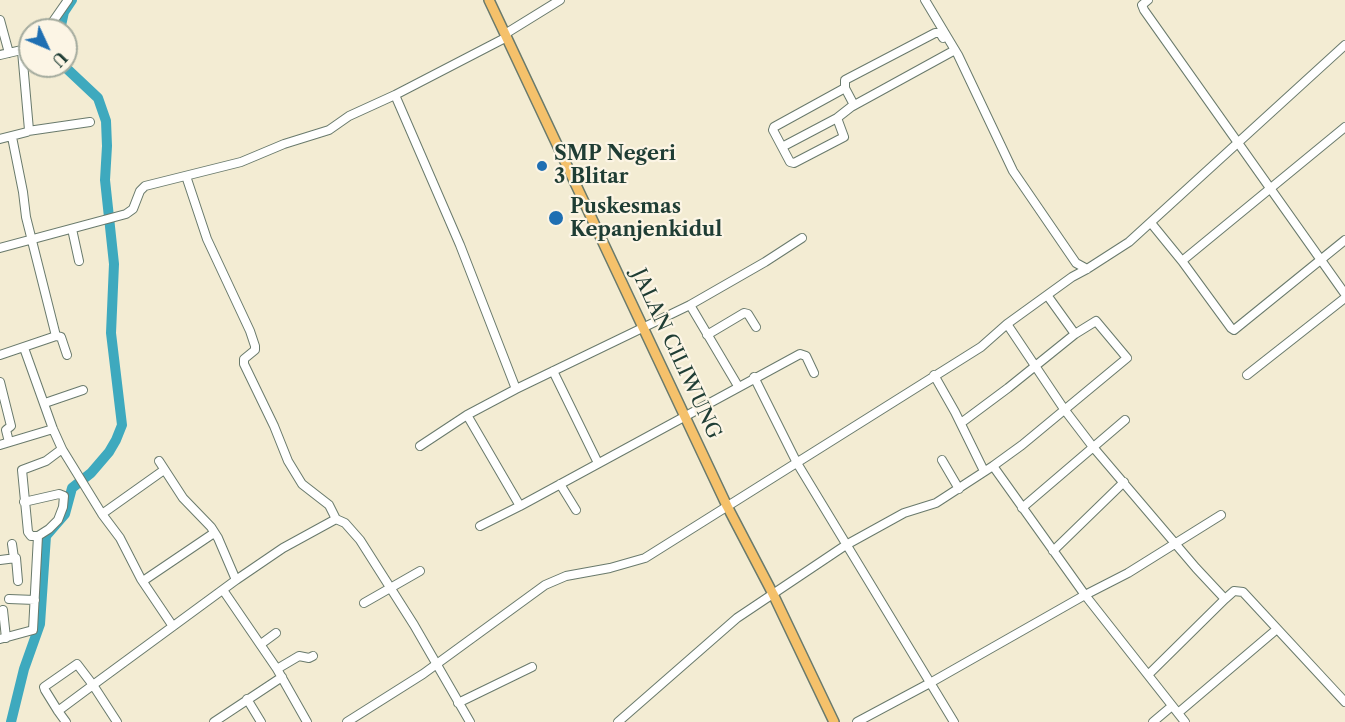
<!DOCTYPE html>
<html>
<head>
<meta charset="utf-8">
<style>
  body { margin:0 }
  #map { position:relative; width:1345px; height:722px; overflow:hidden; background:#f3ecd3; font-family:"Libre Caslon Text",serif }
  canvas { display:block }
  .north { position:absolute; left:18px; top:18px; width:60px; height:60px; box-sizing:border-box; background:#fcf5e5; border:2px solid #a4ab9e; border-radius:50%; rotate:134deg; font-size:16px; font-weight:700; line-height:24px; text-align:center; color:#1f3d34 }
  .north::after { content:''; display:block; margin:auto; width:21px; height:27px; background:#1f6fb2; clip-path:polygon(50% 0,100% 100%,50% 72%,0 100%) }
</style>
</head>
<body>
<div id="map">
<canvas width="1345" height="722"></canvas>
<div class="north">U</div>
</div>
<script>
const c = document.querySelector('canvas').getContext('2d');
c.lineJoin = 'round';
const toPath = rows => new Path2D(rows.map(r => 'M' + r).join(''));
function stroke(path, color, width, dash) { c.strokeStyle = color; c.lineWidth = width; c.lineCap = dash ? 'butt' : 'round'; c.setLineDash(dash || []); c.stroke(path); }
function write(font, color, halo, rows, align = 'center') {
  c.font = font + ' "Libre Caslon Text",serif'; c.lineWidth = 4.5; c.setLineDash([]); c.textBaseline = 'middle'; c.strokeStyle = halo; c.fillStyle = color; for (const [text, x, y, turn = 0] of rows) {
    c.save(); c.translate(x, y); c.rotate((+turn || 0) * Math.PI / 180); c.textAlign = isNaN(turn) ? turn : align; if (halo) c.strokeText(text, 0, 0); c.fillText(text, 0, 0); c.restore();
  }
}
stroke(toPath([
  [60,30,64,12,72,0],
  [11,722,24,669,40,624,46,536,65,514,72,488,91,473,109,452,116,440,122,425,111,333,114,264,105,180,107,146,106,121,98,98,64,66]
]), '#3ea9be', 10);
const minor = toPath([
  [925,0,958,55,1013,171,1076,263,1087,269],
  [1148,0,1142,5,1144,10,1345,294],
  [0,20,9,53],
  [47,30,68,0],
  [505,34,560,0],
  [0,55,30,48],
  [395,95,460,245,516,389],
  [854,105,845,88,845,80,935,33,940,33,943,38],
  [837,118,844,137,794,163,790,162,773,130,774,127,845,88],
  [28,131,90,122],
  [0,139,27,132,29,130,22,51],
  [782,147,837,118,851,107,955,50],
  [186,176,207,239,250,331,255,346,255,350,244,359,244,364,274,426,288,461,302,484,329,505,336,519,345,523,360,540,414,625,470,722],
  [1151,223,1182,261,1231,328,1234,330,1345,240],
  [72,229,79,261],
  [0,248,126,214,133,209,140,191,145,186,241,162,284,144,329,130,349,116,395,95,507,37],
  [1182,261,1345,127],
  [690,305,738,386],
  [1007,324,1064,409,1093,447,1196,568,1225,599,1234,591,1243,592,1345,702],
  [707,335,744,313,748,314,756,327],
  [56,336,61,337,67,355],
  [24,348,53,429,62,449,102,514,120,538,141,579,172,625],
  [0,355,56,336,26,217,23,192,12,137],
  [553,371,598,463],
  [934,375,955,412,984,471],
  [1247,375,1345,298],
  [754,377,797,463,954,722],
  [0,382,11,426,6,430,9,442],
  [45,403,83,390],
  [467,415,520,506],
  [961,423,1008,388,1075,334,1047,295],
  [0,445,53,429],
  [420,446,467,415,516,389,690,305,765,262,802,238],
  [942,460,959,489],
  [159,461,183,498,211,527,218,538,236,580],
  [993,466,1085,595,1128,573,1221,515],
  [560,484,576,510],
  [24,502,59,494,64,496,63,507,58,520,49,529,38,536],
  [1022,508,1125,420],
  [102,514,164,470],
  [480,526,520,506,800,354,806,356,814,373],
  [12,544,14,558],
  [1053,551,1124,482],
  [0,560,16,558,18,581],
  [143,581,214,533],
  [223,590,277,669,307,722],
  [9,599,35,600],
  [364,603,420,571],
  [3,610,6,638],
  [0,639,33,630,38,536,31,536,28,532,22,470,46,461,62,449],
  [261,644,276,633],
  [277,669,299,656,309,658,313,656],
  [1149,674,1225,599],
  [247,699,261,722],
  [458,703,532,667],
  [58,711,93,685,77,664,44,687,45,690,58,711,66,722],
  [1178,713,1277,629],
  [117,722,93,685,236,580,283,548,336,519],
  [214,722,282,677],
  [347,722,423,674,545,585,566,576,610,568,645,558,981,347,1007,324,1072,277,1087,269,1129,242,1345,45],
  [618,722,737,618,846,545,904,513,936,503,993,466,1022,445,1127,358,1096,321,1075,334],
  [857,722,930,683,1085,595,1185,722],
  [1153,722,1172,706]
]);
const major = toPath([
  [489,0,727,506,773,594,834,722]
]);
stroke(minor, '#697a6c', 10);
stroke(major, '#697a6c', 12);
stroke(minor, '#fff', 8);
stroke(major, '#f5c16b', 9);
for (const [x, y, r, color] of [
  [542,166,6,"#1f6fb2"],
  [556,218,8,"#1f6fb2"]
]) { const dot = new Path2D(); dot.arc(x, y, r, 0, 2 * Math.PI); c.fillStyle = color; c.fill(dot); stroke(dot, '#fcf5e5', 2); }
write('bold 20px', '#1f3d34', '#fcf5e5', [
  ["SMP Negeri",554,154],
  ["3 Blitar",554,177],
  ["Puskesmas",570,207],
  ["Kepanjenkidul",570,230]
], 'left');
write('20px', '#1f3d34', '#fcf5e5', [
  ["JALAN CILIWUNG",676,354,65]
]);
</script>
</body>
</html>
